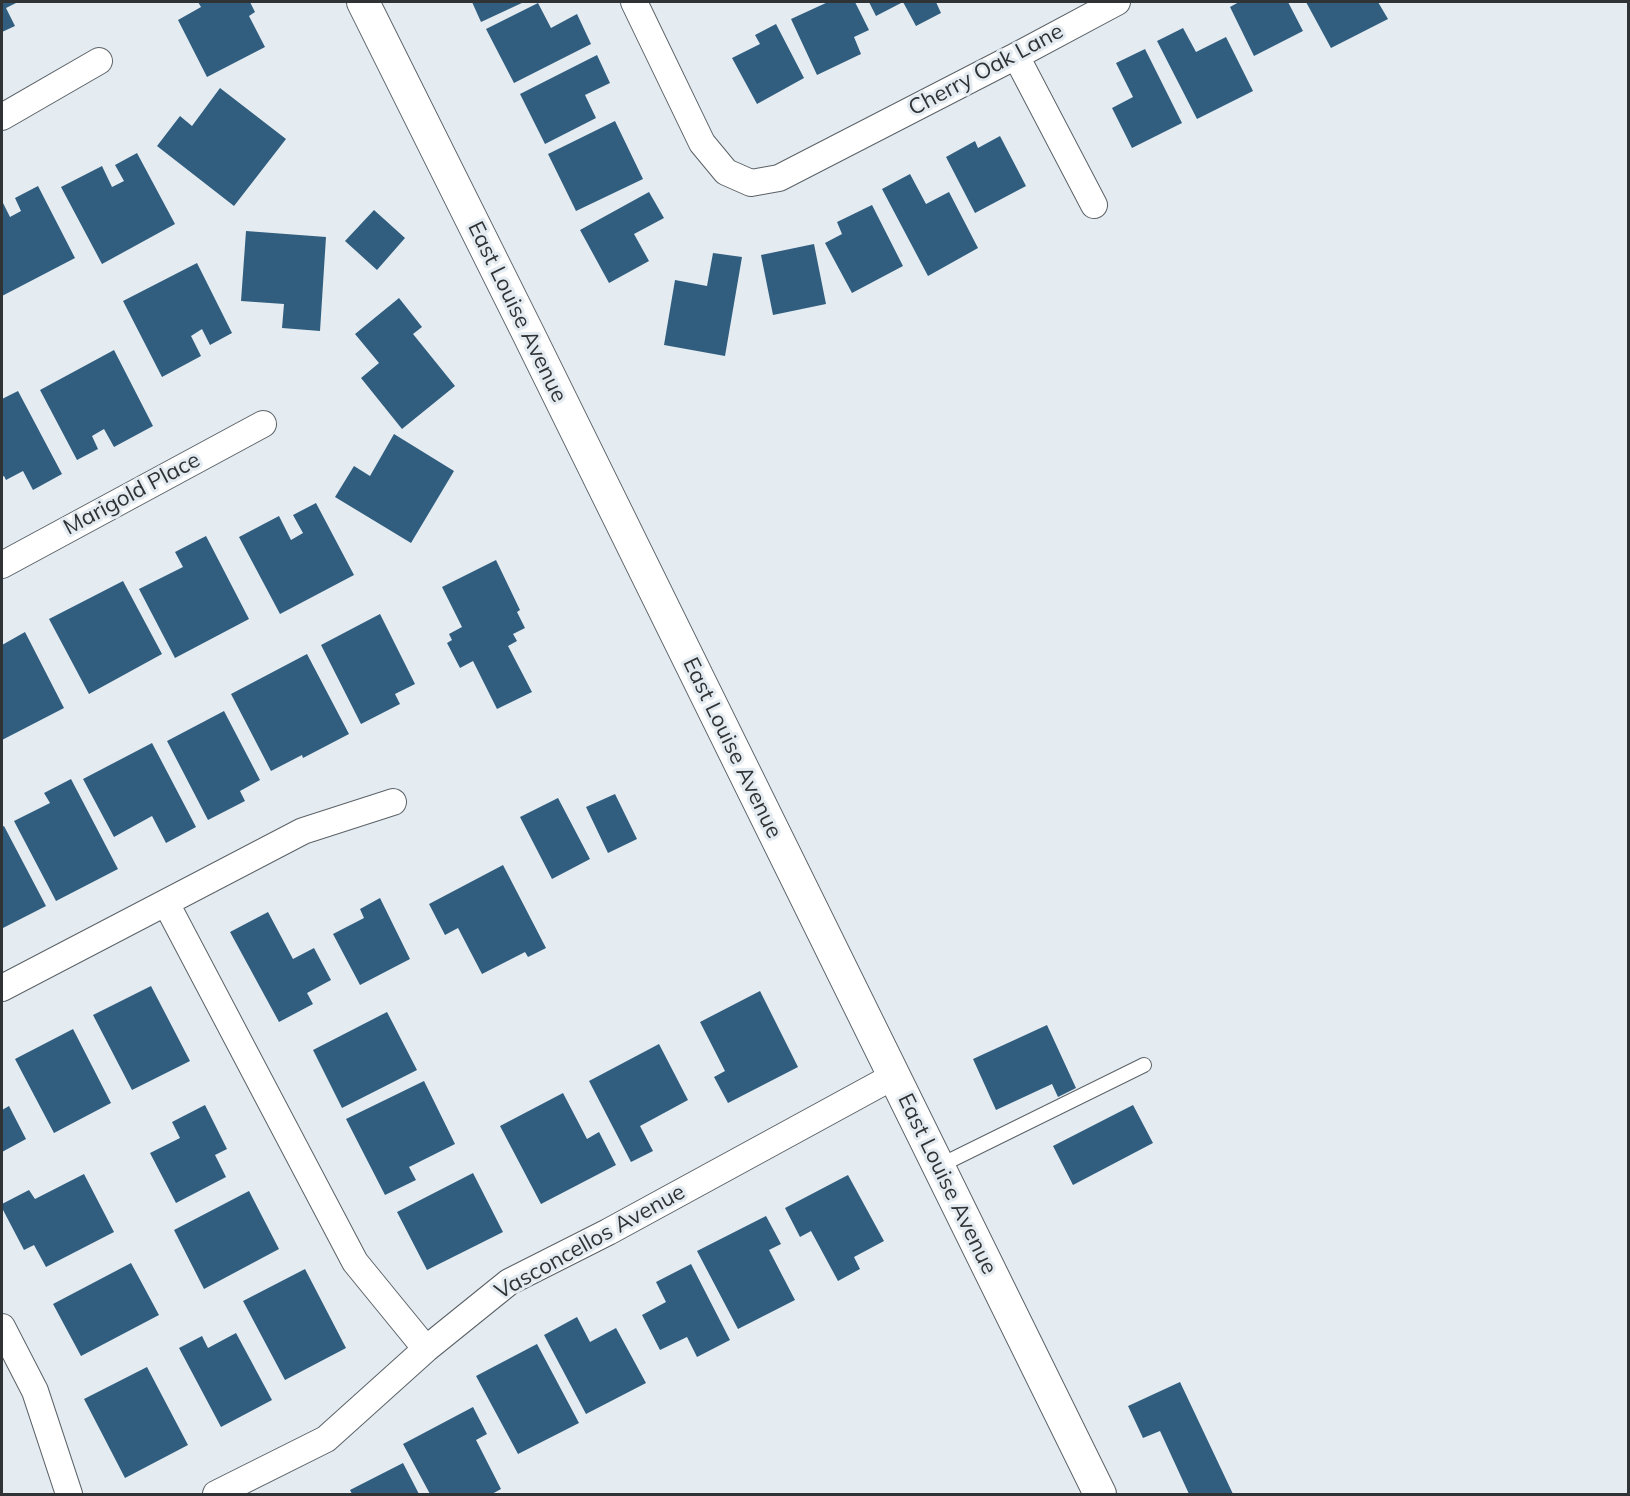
<!DOCTYPE html>
<html>
<head>
<meta charset="utf-8">
<style>
  body { margin:0 }
  #map { position:relative; width:1630px; height:1496px; overflow:hidden; background:#e4ecf2; font-family:Mulish,sans-serif }
  canvas { display:block }
  .frame { position:absolute; inset:0; border:3px solid #303335; pointer-events:none }
</style>
</head>
<body>
<div id="map">
<canvas width="1630" height="1496"></canvas>
<div class="frame"></div>
</div>
<script>
const c = document.querySelector('canvas').getContext('2d');
c.lineJoin = 'round';
function paint(path, color) { c.fillStyle = color; c.fill(path, 'evenodd'); }
const toPath = rows => new Path2D(rows.map(r => 'M' + r).join(''));
function stroke(path, color, width, dash) { c.strokeStyle = color; c.lineWidth = width; c.lineCap = dash ? 'butt' : 'round'; c.setLineDash(dash || []); c.stroke(path); }
function write(font, color, halo, rows, align = 'center') {
  c.font = font + ' Mulish,sans-serif'; c.lineWidth = 6; c.setLineDash([]); c.textBaseline = 'middle'; c.strokeStyle = halo; c.fillStyle = color; for (const [text, x, y, turn = 0] of rows) {
    c.save(); c.translate(x, y); c.rotate((+turn || 0) * Math.PI / 180); c.textAlign = isNaN(turn) ? turn : align; if (halo) c.strokeText(text, 0, 0); c.fillText(text, 0, 0); c.restore();
  }
}
paint(toPath([
  [2,2,18,2,6,8,15,26,2,32],
  [198,2,250,2,255,12,249,16,265,47,207,77,178,20,201,7],
  [472,2,524,2,481,22],
  [828,2,855,2,869,30,854,37,861,54,817,75,791,19],
  [869,2,936,2,941,13,916,26,903,2,876,16],
  [1239,2,1288,2,1303,31,1254,56,1230,7],
  [1306,2,1378,2,1388,19,1331,48],
  [538,3,551,28,577,14,591,44,514,83,486,29],
  [776,24,804,78,757,104,732,58,760,44,755,35],
  [1183,28,1196,52,1226,37,1253,91,1197,119,1157,41],
  [1145,49,1182,123,1132,148,1112,108,1133,97,1116,63],
  [597,55,610,83,585,95,596,118,545,144,520,94],
  [220,88,286,139,234,206,157,146,180,116,192,126],
  [615,121,643,179,576,211,548,154],
  [1000,136,1026,186,975,213,946,157,975,141,978,148],
  [137,153,175,224,102,264,61,187,102,166,112,187,124,181,115,165],
  [910,174,926,204,949,192,978,248,928,276,882,189],
  [38,186,75,258,2,296,2,201,10,217,21,211,15,198],
  [649,192,664,218,634,234,649,261,609,283,580,230],
  [872,205,903,266,852,293,825,243,842,234,837,222],
  [374,210,405,238,377,270,345,241],
  [246,231,326,237,320,331,282,328,284,304,241,301],
  [814,244,826,304,773,315,761,255],
  [713,253,742,257,725,356,664,345,675,280,707,286],
  [197,263,232,333,210,345,202,329,191,336,201,356,162,377,123,301],
  [399,298,422,327,413,334,455,386,402,429,361,378,379,363,355,334],
  [114,350,153,426,114,447,104,429,92,436,98,449,77,460,40,390],
  [18,391,62,474,33,490,23,471,6,480,4,476,2,477,2,399],
  [394,434,454,471,411,543,335,497,354,466,370,476],
  [316,503,354,575,280,614,239,537,279,516,291,540,303,533,293,515],
  [206,536,249,619,175,658,139,589,183,567,175,552],
  [496,560,520,610,517,612,525,628,513,634,517,641,508,646,532,692,497,709,473,661,460,668,447,643,452,640,449,634,462,627,442,587],
  [123,581,162,654,89,694,49,619],
  [380,614,415,684,395,694,400,704,361,724,321,645],
  [25,632,64,708,2,740,2,645],
  [307,654,349,734,303,758,302,755,271,771,231,694],
  [224,711,260,780,240,791,245,801,208,820,167,741],
  [152,743,196,827,166,843,152,816,114,837,83,779],
  [71,779,118,869,56,901,14,821,50,803,44,793],
  [615,794,637,839,608,853,586,807],
  [558,798,590,859,552,879,520,817],
  [4,826,46,906,3,928,2,827],
  [503,865,546,948,528,957,525,952,482,974,458,928,445,935,429,904],
  [380,898,410,959,360,985,333,934,364,918,360,909],
  [268,912,293,959,314,948,331,980,307,993,313,1004,279,1022,230,932],
  [151,986,190,1061,132,1090,93,1015],
  [760,991,798,1067,728,1103,714,1077,725,1071,700,1022],
  [387,1012,417,1070,342,1108,313,1050],
  [1047,1025,1076,1088,1058,1097,1052,1084,996,1110,973,1059],
  [73,1029,111,1103,54,1133,15,1059],
  [659,1044,688,1100,640,1126,653,1151,631,1162,589,1081],
  [424,1081,455,1144,409,1167,416,1180,385,1195,346,1119],
  [563,1093,587,1139,599,1132,616,1165,541,1204,500,1126],
  [205,1105,227,1149,215,1155,226,1177,176,1203,150,1153,180,1138,172,1122],
  [1133,1105,1153,1143,1073,1185,1053,1146],
  [9,1106,26,1139,2,1152,2,1110],
  [473,1173,503,1232,427,1270,397,1212],
  [84,1174,114,1232,46,1267,34,1245,24,1250,2,1208,2,1204,29,1190,35,1199],
  [848,1175,884,1241,854,1257,860,1269,838,1281,811,1231,800,1237,785,1208],
  [249,1191,279,1249,204,1289,174,1230],
  [766,1216,781,1244,769,1250,795,1300,738,1329,697,1251],
  [131,1263,159,1315,81,1356,53,1304],
  [691,1264,730,1340,697,1357,687,1337,660,1350,642,1315,666,1302,656,1282],
  [305,1269,346,1348,285,1380,243,1301],
  [577,1317,590,1342,616,1328,646,1383,586,1414,544,1335],
  [236,1333,272,1400,221,1427,179,1348,202,1336,208,1348],
  [537,1344,579,1423,518,1454,476,1376],
  [147,1367,188,1445,125,1478,84,1399],
  [1180,1382,1233,1494,1189,1494,1160,1431,1143,1438,1128,1406],
  [473,1407,487,1434,476,1440,501,1489,492,1494,430,1494,403,1444],
  [403,1463,419,1494,352,1494,350,1490]
]), '#315e7f');
const service = toPath([
  [939,1166,1144,1065]
]);
const minor = toPath([
  [634,2,702,143,726,172,751,183,779,178,1016,56,1117,2],
  [1016,56,1094,205],
  [2,117,99,61],
  [2,565,263,424],
  [166,903,355,1262,426,1349],
  [2,988,303,831,393,802],
  [2,1327,35,1391,69,1494],
  [216,1494,326,1439,426,1349,509,1282,608,1232,894,1076]
]);
const tertiary = toPath([
  [363,2,529,335,1100,1494]
]);
stroke(service, '#5b6267', 16);
stroke(minor, '#5b6267', 28);
stroke(tertiary, '#5b6267', 34);
stroke(service, '#fff', 14);
stroke(minor, '#fff', 26);
stroke(tertiary, '#fff', 32);
write('22px', '#303335', '#e4ecf2', [
  ["Cherry Oak Lane",986,70,-28],
  ["East Louise Avenue",517,312,64],
  ["Marigold Place",132,494,-28],
  ["East Louise Avenue",732,748,64],
  ["East Louise Avenue",947,1184,64],
  ["Vasconcellos Avenue",590,1242,-29]
]);
</script>
</body>
</html>
